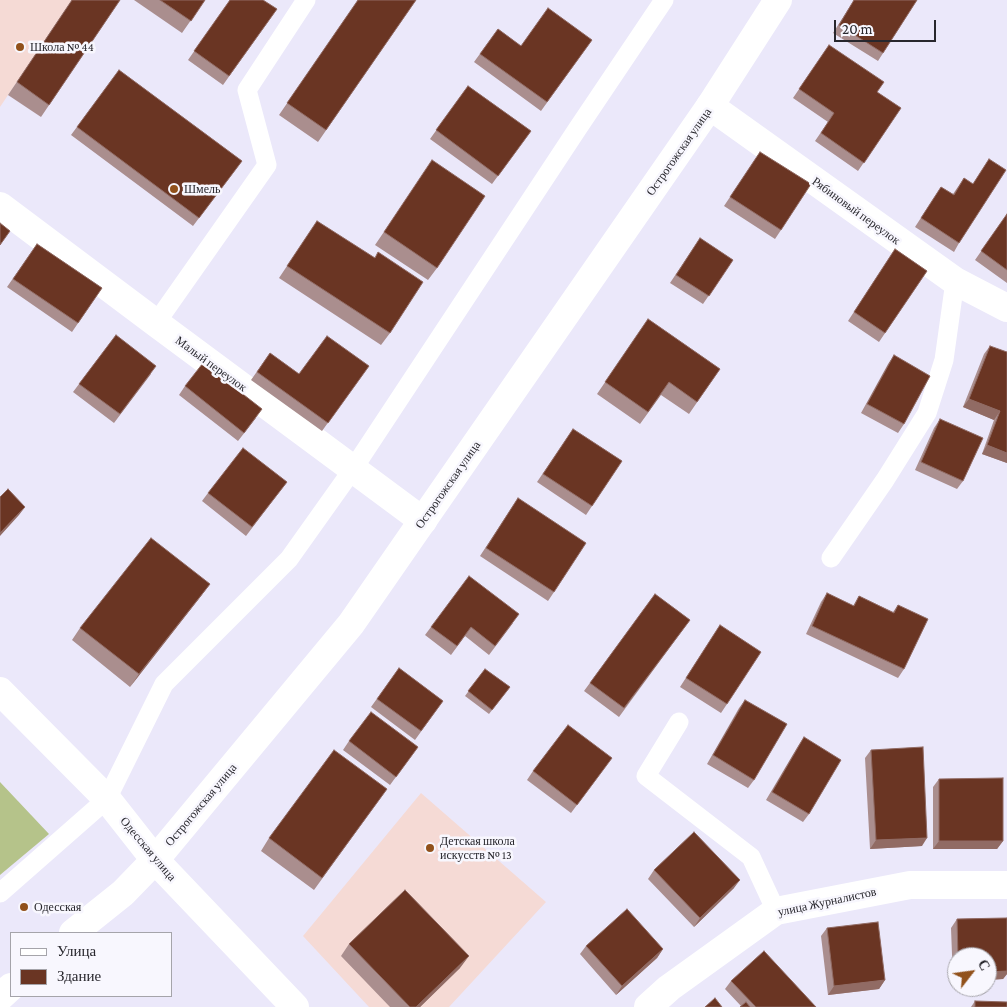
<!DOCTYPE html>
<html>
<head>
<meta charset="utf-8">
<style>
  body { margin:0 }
  #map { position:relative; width:1007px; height:1007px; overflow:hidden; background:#ebe8fa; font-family:"Crimson Pro",serif }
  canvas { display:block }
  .legend { position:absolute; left:10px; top:932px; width:162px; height:65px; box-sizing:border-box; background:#f8f7fe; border:1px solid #a5a4aa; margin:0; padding:6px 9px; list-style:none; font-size:15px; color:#28272d }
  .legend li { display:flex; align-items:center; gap:10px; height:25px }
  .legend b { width:25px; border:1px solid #a5a4aa }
  .north { position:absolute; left:947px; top:947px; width:50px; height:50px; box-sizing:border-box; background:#f8f7fe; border:1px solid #a5a4aa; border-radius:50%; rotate:60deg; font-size:14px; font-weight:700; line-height:20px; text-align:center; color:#28272d }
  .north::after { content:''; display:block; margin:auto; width:18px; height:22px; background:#91511b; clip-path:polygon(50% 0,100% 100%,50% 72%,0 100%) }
  .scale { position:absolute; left:834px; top:20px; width:102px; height:22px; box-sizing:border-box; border:2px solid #28272d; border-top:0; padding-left:6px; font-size:15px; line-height:18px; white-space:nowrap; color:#28272d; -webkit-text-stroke:4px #f8f7fe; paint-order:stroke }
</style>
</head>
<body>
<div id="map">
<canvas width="1007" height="1007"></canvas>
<ul class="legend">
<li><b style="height:6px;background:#fff"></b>Улица</li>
<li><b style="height:14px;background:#6a3523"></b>Здание</li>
</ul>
<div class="north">С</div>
<div class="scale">20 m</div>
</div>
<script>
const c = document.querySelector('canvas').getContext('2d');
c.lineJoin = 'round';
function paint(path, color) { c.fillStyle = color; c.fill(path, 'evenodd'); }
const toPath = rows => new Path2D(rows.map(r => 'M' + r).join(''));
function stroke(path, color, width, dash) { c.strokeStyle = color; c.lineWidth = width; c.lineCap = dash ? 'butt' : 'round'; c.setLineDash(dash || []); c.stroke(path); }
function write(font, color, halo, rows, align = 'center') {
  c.font = font + ' "Crimson Pro",serif'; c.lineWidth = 5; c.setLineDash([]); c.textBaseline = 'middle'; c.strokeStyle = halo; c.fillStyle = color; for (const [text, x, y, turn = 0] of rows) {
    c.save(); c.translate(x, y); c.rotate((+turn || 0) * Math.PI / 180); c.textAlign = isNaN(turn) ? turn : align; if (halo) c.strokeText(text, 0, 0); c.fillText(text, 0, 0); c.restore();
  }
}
paint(toPath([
  [0,0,72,0,0,107],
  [421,793,546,902,449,1007,369,1007,303,936]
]), '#f5dad5');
paint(toPath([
  [0,782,49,834,0,875]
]), '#b5c38a');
stroke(toPath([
  [156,323,267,165,247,90,306,0],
  [831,558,885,480,927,413,944,360,955,281],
  [679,722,646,776,751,857,776,911],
  [0,893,107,799,164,684,289,559,353,469,578,128,664,0]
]), '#fff', 19);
stroke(toPath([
  [710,106,955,281,1007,308],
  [0,206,156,323,423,521],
  [0,691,107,799,155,860,295,1007],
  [648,1007,669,988,776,911,910,885,1007,885]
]), '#fff', 28);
stroke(toPath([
  [73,933,123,893,155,860,351,624,710,106,778,0],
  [0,997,11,987]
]), '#fff', 28);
paint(toPath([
  [72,0,120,0,41,117,8,95],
  [134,0,205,0,182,33],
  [230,0,277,9,223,85,188,60],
  [358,0,416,0,318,142,279,115],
  [854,0,917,0,878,61,833,33],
  [498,29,521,46,592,40,541,111,474,62],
  [829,45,877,92,901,108,858,171,815,141,828,122,793,98],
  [119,70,242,161,193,226,71,135],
  [468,86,531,131,492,184,430,139],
  [760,152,781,230,775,239,724,206],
  [989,159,959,243,954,252,915,227,941,187,953,194,964,178,973,184],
  [424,173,437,268,428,280,375,245],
  [1007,214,1007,283,975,260],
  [317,221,374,258,390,333,381,345,279,278],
  [700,238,733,260,703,304,670,283],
  [37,244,102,288,72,332,7,287],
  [895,249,927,271,879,342,848,321],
  [648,319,720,369,689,414,661,395,640,424,597,394],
  [116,335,151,374,114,423,73,392],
  [990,346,1007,463,982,454,994,420,963,407,984,354],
  [270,353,299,374,369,366,322,431,251,380],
  [894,355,904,424,898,433,861,413,888,364],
  [185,386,256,418,238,441,179,395],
  [940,419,963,481,957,489,915,470,934,428],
  [573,429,622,461,586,515,537,482],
  [287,482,246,536,202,501,208,493],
  [518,498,554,592,548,601,480,556],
  [210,584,201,596,130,687,72,640,80,628],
  [827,593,853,606,859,596,893,612,898,605,904,669,898,678,806,634,821,602],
  [655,594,690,620,619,717,584,691],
  [513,623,489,655,465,636,451,655,425,635,431,627],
  [720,625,727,704,721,713,680,687],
  [399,668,443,701,415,740,371,707],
  [485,669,510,687,489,714,465,696],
  [745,700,754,780,748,788,707,764,739,708],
  [804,737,809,814,803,822,766,800,798,746],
  [349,741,418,747,390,785,343,750],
  [871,750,922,846,870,849,865,758],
  [606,766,571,813,527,780,533,771],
  [939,779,1003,841,997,849,933,849,933,787],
  [387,789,314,890,261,851,269,838],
  [654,870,734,888,694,927,648,879],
  [1007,918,1007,974,1003,979,987,980,987,957,957,957,957,981,953,981,951,928,957,919],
  [827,928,885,980,879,989,828,995,821,936],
  [349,944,460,968,420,1007,390,1007,341,956],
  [586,946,663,949,657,958,616,995,580,954],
  [731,981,816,1007,740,1007,741,1006,725,989],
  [975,1001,1007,1007,971,1007]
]), '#aa8e8e');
paint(toPath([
  [969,399,1000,411,994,420,963,407],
  [987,445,1007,453,1007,463,982,454],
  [25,507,19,515,0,536,0,533],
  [210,584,201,596,130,687,139,674],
  [927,838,922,846,870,849,876,840],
  [939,841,1003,841,997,849,933,849],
  [740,880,734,888,694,927,700,918],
  [663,949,657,958,616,995,622,986],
  [469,956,460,968,420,1007,416,1007],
  [1007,971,1007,974,1003,979,987,980,987,972],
  [957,975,957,981,953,981],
  [885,980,879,989,828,995,834,986]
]), '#916b64');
const building = toPath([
  [72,0,120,0,49,105,17,82,72,0],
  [160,0,205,0,191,21,160,0],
  [230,0,263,0,277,9,229,76,194,51,230,0],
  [358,0,416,0,326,130,287,103,358,0],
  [854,0,917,0,883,53,839,25,854,0],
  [548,8,592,40,547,102,480,54,498,29,521,46,548,8],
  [829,45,884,82,877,92,901,108,864,163,821,133,834,113,799,89,829,45],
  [119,70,242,161,199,218,77,127,119,70],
  [468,86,531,131,498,176,436,130,468,86],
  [760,152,811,184,781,230,730,197,760,152],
  [989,159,1006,170,959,243,921,218,941,187,954,195,964,178,973,184,989,159],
  [432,160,485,196,437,268,384,232,432,160],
  [1007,214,1007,270,981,251,1007,214],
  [317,221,375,258,378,252,423,282,390,333,287,266,317,221],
  [0,223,10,231,0,245,0,223],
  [700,238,733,260,709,296,676,275,700,238],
  [37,244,102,288,78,323,13,279,37,244],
  [895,249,927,271,885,333,854,312,895,249],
  [648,319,720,369,697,402,669,382,648,412,605,382,648,319],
  [116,335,156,366,120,414,79,384,116,335],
  [327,336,369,366,328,423,257,372,270,353,299,374,327,336],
  [990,346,1007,352,1007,453,987,445,1000,411,969,399,990,346],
  [894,355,930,376,904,424,867,404,894,355],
  [203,363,262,409,244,433,185,386,203,363],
  [940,419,983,438,963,481,921,462,940,419],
  [573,429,622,461,592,506,543,474,573,429],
  [243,448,287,482,252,527,208,493,243,448],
  [8,489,25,507,0,533,0,497,8,489],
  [518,498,586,543,554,592,486,548,518,498],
  [151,538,210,584,139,674,80,628,151,538],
  [469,576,519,614,495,646,471,627,457,646,431,627,469,576],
  [827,593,854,606,859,596,894,613,898,605,928,619,904,669,812,626,827,593],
  [655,594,690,620,624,708,590,683,655,594],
  [720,625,761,652,727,704,686,678,720,625],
  [399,668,443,701,421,731,377,699,399,668],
  [485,669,510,687,492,710,468,691,485,669],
  [745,700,787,724,754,780,713,755,745,700],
  [371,712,418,747,396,777,349,741,371,712],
  [568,725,612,758,577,805,533,771,568,725],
  [804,737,841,760,809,814,772,792,804,737],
  [923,747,927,838,876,840,871,750,923,747],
  [334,750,387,789,322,878,269,838,334,750],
  [1003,778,1003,841,939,841,939,779,1003,778],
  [694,832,740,880,700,918,654,870,694,832],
  [405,890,469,956,416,1007,410,1007,349,944,405,890],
  [627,909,663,949,622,986,586,946,627,909],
  [1007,918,1007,971,987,972,987,957,958,957,957,919,1007,918],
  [878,922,885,980,834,986,827,928,878,922],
  [764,951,816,1007,756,1007,731,981,764,951],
  [715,998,722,1007,705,1007,715,998],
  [975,1001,1007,1002,1007,1007,975,1007,975,1001],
  [746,1002,750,1007,740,1007,746,1002]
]);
paint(building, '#6a3523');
stroke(building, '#916b64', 1);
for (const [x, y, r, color] of [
  [20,47,5,"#91511b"],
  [174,189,5,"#91511b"],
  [430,848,5,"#91511b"],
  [24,907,5,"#91511b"]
]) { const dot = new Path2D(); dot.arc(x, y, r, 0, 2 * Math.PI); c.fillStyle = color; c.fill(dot); stroke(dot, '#f8f7fe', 2); }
write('12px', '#28272d', '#f8f7fe', [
  ["Школа № 44",30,47],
  ["Шмель",184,189],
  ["Детская школа",440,841],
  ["искусств № 13",440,855],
  ["Одесская",34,907]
], 'left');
write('12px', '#28272d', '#f8f7fe', [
  ["Острогожская улица",679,152,-55],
  ["Рябиновый переулок",856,211,36],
  ["Малый переулок",211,364,36],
  ["Острогожская улица",448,485,-55],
  ["Острогожская улица",201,805,-50],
  ["Одесская улица",148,849,50],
  ["улица Журналистов",827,902,-12]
]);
</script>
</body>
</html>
